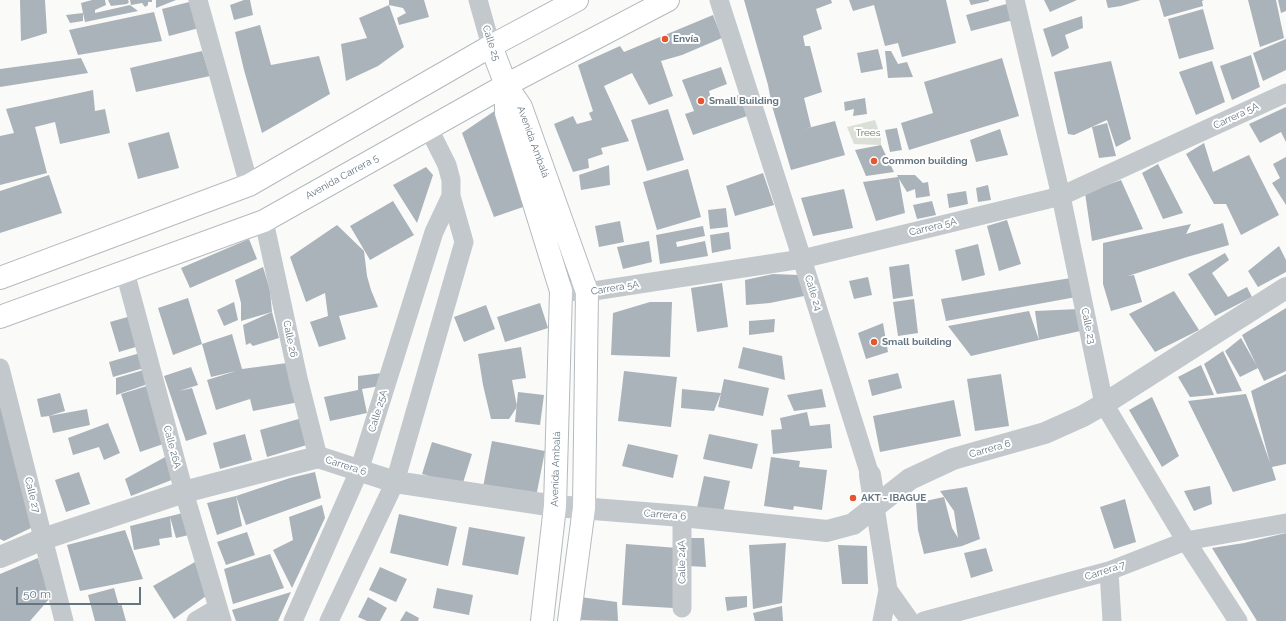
<!DOCTYPE html>
<html>
<head>
<meta charset="utf-8">
<style>
  body { margin:0 }
  #map { position:relative; width:1286px; height:621px; overflow:hidden; background:#fafaf8; font-family:Raleway,sans-serif }
  canvas { display:block }
  .scale { position:absolute; left:16px; top:587px; width:125px; height:18px; box-sizing:border-box; border:2px solid #657683; border-top:0; padding-left:5px; font-size:12px; line-height:14px; white-space:nowrap; color:#657683; -webkit-text-stroke:3px #fff; paint-order:stroke }
</style>
</head>
<body>
<div id="map">
<canvas width="1286" height="621"></canvas>
<div class="scale">50 m</div>
</div>
<script>
const c = document.querySelector('canvas').getContext('2d');
c.lineJoin = 'round';
function paint(path, color) { c.fillStyle = color; c.fill(path, 'evenodd'); }
const toPath = rows => new Path2D(rows.map(r => 'M' + r).join(''));
function stroke(path, color, width, dash) { c.strokeStyle = color; c.lineWidth = width; c.lineCap = dash ? 'butt' : 'round'; c.setLineDash(dash || []); c.stroke(path); }
function write(font, color, halo, rows, align = 'center') {
  c.font = font + ' Raleway,sans-serif'; c.lineWidth = 4; c.setLineDash([]); c.textBaseline = 'middle'; c.strokeStyle = halo; c.fillStyle = color; for (const [text, x, y, turn = 0] of rows) {
    c.save(); c.translate(x, y); c.rotate((+turn || 0) * Math.PI / 180); c.textAlign = isNaN(turn) ? turn : align; if (halo) c.strokeText(text, 0, 0); c.fillText(text, 0, 0); c.restore();
  }
}
paint(toPath([
  [875,120,881,138,881,145,854,144,847,127]
]), '#dadfd7');
paint(toPath([
  [20,0,45,0,47,33,21,41],
  [92,0,105,0,106,5,95,10,95,13,130,5,138,11,85,22,83,13,83,21,70,23,66,15,83,13,81,3],
  [108,0,128,0,129,2,127,4,111,6],
  [130,0,152,0,152,2,148,2,148,5,145,7,142,3,131,5],
  [156,0,176,0,156,8],
  [244,0,250,0,253,15,234,20,230,5],
  [389,0,424,0,429,17,399,25,397,18,406,13,403,8,389,5],
  [744,0,831,0,832,3,816,9,822,29,803,36,805,46,810,46,822,92,804,98,811,127,804,129,835,121,845,155,791,170,772,106,768,85],
  [849,0,946,0,956,43,902,57,898,43,885,46,874,5,853,11],
  [969,0,989,0,989,1,971,5],
  [1044,0,1077,0,1050,12],
  [1106,0,1141,0,1121,6,1108,8],
  [1159,0,1204,0,1202,1,1203,6,1164,17],
  [1248,0,1276,0,1284,38,1260,47],
  [1278,0,1286,0,1286,11,1281,13],
  [193,1,199,28,169,36,162,9],
  [1010,3,1013,20,971,31,966,15],
  [389,5,404,47,378,66,346,81,341,44,367,38,359,18],
  [1203,9,1214,49,1179,59,1168,19],
  [154,12,162,41,78,55,69,30],
  [713,15,722,38,682,55,661,61,673,96,649,105,632,73,604,86,629,141,601,148,603,154,588,159,589,168,573,172,554,124,573,116,577,124,592,120,589,113,593,111,578,65,620,46,624,52],
  [1082,16,1083,28,1065,35,1069,48,1052,57,1043,29],
  [260,25,271,65,319,56,330,94,262,133,244,70,235,32],
  [1286,39,1286,70,1263,81,1253,53],
  [878,49,883,69,861,73,857,53],
  [202,51,210,76,136,92,130,68],
  [885,51,891,51,898,64,907,62,913,77,888,78],
  [1251,55,1260,87,1232,100,1220,66],
  [81,58,88,73,0,87,0,69],
  [1002,58,1019,116,909,150,901,123,933,113,924,82],
  [1111,61,1131,139,1116,147,1107,120,1074,135,1068,134,1054,72],
  [1212,61,1225,102,1196,115,1179,72],
  [721,67,727,84,709,91,712,104,739,95,747,116,693,135,685,114,694,111,682,80],
  [93,90,95,111,105,109,110,133,60,144,55,122,35,127,47,173,0,185,0,136,14,133,6,109],
  [865,98,867,114,853,116,854,109,845,111,844,102],
  [1286,107,1286,142,1281,132,1260,143,1249,124],
  [499,108,526,206,494,217,462,133],
  [668,109,684,160,647,171,631,120],
  [1107,123,1116,156,1099,158,1092,127],
  [897,128,902,150,890,152,885,130],
  [1000,129,1008,155,976,162,970,140],
  [169,132,179,168,138,179,128,143],
  [1204,143,1213,172,1249,155,1279,215,1241,235,1226,204,1214,204,1186,154],
  [881,145,894,172,866,176,855,150],
  [1286,157,1286,205,1272,183,1280,178,1273,164],
  [1158,164,1183,213,1163,219,1142,173],
  [609,165,610,185,581,190,579,175],
  [426,167,433,175,417,223,393,185],
  [688,169,701,217,657,230,643,182],
  [763,173,774,205,735,216,726,186],
  [49,175,62,213,0,233,0,191],
  [897,175,915,175,923,183,928,182,930,196,916,198,915,189,907,192,899,179,905,213,876,221,863,182,898,177],
  [1121,180,1143,229,1092,241,1085,193],
  [988,185,991,200,978,202,976,188],
  [844,189,853,228,813,236,801,198],
  [966,191,968,204,949,208,947,194],
  [393,201,414,235,370,260,350,226],
  [932,201,936,215,917,219,913,205],
  [726,208,728,227,710,229,708,210],
  [1007,220,1021,264,999,271,987,226],
  [620,221,624,242,599,247,595,226],
  [1223,223,1229,245,1187,257,1128,276,1134,275,1142,302,1111,311,1103,284,1103,243,1191,224,1186,234],
  [337,225,364,251,367,276,371,290,378,307,339,316,346,339,319,347,310,322,328,316,325,293,306,302,290,257],
  [703,226,705,236,676,242,677,247,705,241,708,256,660,264,656,235],
  [729,232,731,249,712,253,710,235],
  [249,239,257,259,190,288,181,268],
  [649,241,652,262,623,269,617,247],
  [978,244,985,275,962,281,955,250],
  [1279,246,1286,260,1286,272,1258,287,1248,271],
  [1225,253,1229,260,1212,273,1228,297,1247,287,1252,297,1215,316,1188,274],
  [909,264,913,296,893,299,889,267],
  [263,267,270,290,272,312,241,321,241,303,235,280],
  [773,274,799,275,804,296,770,303,746,305,745,280],
  [868,277,872,295,854,299,849,281],
  [1071,278,1076,297,946,321,941,299],
  [722,283,728,327,697,332,691,288],
  [1174,291,1199,330,1155,352,1129,314],
  [188,298,202,344,173,355,158,308],
  [914,299,918,333,898,336,893,302],
  [234,302,238,320,224,326,217,310],
  [650,302,672,302,670,357,611,355,613,313],
  [540,303,548,328,505,342,497,317],
  [486,305,495,329,464,342,454,317],
  [1286,308,1286,371,1264,381,1242,335],
  [1079,309,1085,330,1039,340,1035,311],
  [1029,311,1039,340,971,356,948,326],
  [272,312,279,338,253,346,250,343,246,345,243,325],
  [131,316,139,346,119,352,110,322],
  [775,319,774,332,749,335,749,321],
  [883,323,888,352,866,359,858,333],
  [232,334,242,369,287,363,299,402,253,411,250,399,216,410,207,380,236,371,211,377,202,344],
  [1241,338,1258,368,1240,377,1225,351],
  [521,347,526,378,512,380,517,407,509,419,491,419,483,385,478,354],
  [743,347,782,356,785,380,738,368],
  [1223,351,1242,391,1217,394,1204,364],
  [140,353,144,368,113,377,109,362],
  [1201,365,1214,395,1190,397,1178,377],
  [191,367,198,385,179,391,192,388,207,434,186,441,164,376],
  [147,369,145,385,116,395,116,378],
  [624,371,677,377,671,427,618,421],
  [382,373,380,386,362,389,367,413,330,421,324,397,358,390,358,376],
  [898,373,902,388,872,396,868,380],
  [1001,374,1009,426,975,431,967,379],
  [1286,374,1286,464,1272,467,1276,480,1233,492,1188,401,1246,394,1270,463,1251,391],
  [724,379,769,388,763,416,718,407,721,393,714,411,681,408,682,389,721,393],
  [150,385,169,442,140,452,121,394],
  [822,389,826,407,794,411,787,395],
  [518,392,544,395,540,425,515,422],
  [0,393,35,526,4,541,0,539],
  [60,393,65,411,49,416,87,409,90,425,53,433,49,416,41,417,37,399],
  [1152,397,1179,456,1162,467,1129,410],
  [954,400,961,436,880,452,873,416],
  [807,412,810,426,830,424,832,448,773,454,771,430,782,429,780,418],
  [302,418,310,444,267,457,260,430],
  [108,423,120,453,104,460,99,447,73,455,68,438],
  [245,434,252,460,220,469,213,443],
  [709,434,758,444,752,469,703,459],
  [492,441,545,451,536,497,483,487],
  [432,442,472,454,462,486,422,474],
  [628,444,678,455,673,478,622,466],
  [167,456,174,479,131,496,125,479],
  [771,457,800,461,799,467,827,470,822,510,794,506,793,510,764,506],
  [79,472,90,504,66,512,55,480],
  [315,472,321,498,246,525,236,496,290,478],
  [704,476,730,481,723,513,697,508],
  [1210,486,1212,504,1194,511,1184,491],
  [967,487,980,539,962,546,924,554,918,530,916,503,944,497,952,528,958,538,954,511,940,491],
  [236,496,242,526,217,535,207,503],
  [1125,499,1136,542,1114,549,1100,507],
  [322,505,325,518,292,588,273,550,293,540,289,517],
  [187,512,193,534,176,538,170,517,172,537,159,539,160,545,134,550,130,526],
  [399,514,457,527,448,566,390,553],
  [469,527,525,537,518,575,462,565],
  [125,530,143,579,80,591,67,545],
  [247,532,255,555,226,565,217,542],
  [1286,533,1286,621,1257,621,1212,548,1244,543],
  [688,538,704,538,706,567,688,566],
  [786,543,782,603,753,609,749,545],
  [626,544,678,548,673,608,622,605],
  [838,545,867,546,868,584,842,584],
  [986,548,993,571,971,578,964,553],
  [270,554,284,588,233,604,224,569],
  [38,558,50,598,30,621,0,621,0,574],
  [195,562,206,596,174,619,153,586],
  [380,567,407,579,396,602,369,590],
  [114,588,119,606,121,603,126,621,95,621,88,595],
  [437,588,473,595,469,615,433,608],
  [291,592,278,621,236,621,232,610],
  [747,596,747,607,727,611,725,597],
  [368,597,387,608,380,621,367,621,358,617],
  [580,597,617,602,618,621,576,620],
  [782,606,783,621,755,621,753,613],
  [406,611,419,618,418,621,400,621]
]), '#aab3b9');
const secondary = toPath([
  [491,46,506,85,521,107,587,292,584,508,569,621],
  [506,85,506,113,561,291,555,506,542,621],
  [0,278,249,185,491,46,577,0],
  [0,317,264,221,506,85,668,0]
]);
stroke(secondary, '#b3babf', 24);
stroke(toPath([
  [198,0,249,185],
  [478,0,491,46],
  [719,0,802,259,870,475],
  [1015,0,1061,196,1104,404,1186,541,1238,621],
  [264,221,298,378,318,457],
  [125,272,184,492,222,621],
  [561,291,587,292,802,259,1061,196,1286,93],
  [0,368,64,621],
  [875,507,888,590,882,621],
  [682,516,682,608],
  [1109,571,1112,621],
  [888,590,910,621],
  [196,621,218,608],
  [293,621,359,471,434,232,451,196],
  [329,621,395,482,464,242,451,196,451,180,447,165,429,129],
  [924,621,1109,571,1186,541,1286,523]
]), '#c3c8cc', 19);
stroke(toPath([
  [870,475,875,507],
  [0,557,43,539,184,492,318,457,395,482,555,506,682,516,827,531,853,524,910,479,953,459,1045,433,1083,416,1104,404,1286,288]
]), '#c3c8cc', 22);
stroke(secondary, '#fff', 22);
for (const [x, y, r, color] of [
  [665,39,4,"#e4572e"],
  [701,101,4,"#e4572e"],
  [874,161,4,"#e4572e"],
  [874,342,4,"#e4572e"],
  [853,498,4,"#e4572e"]
]) { const dot = new Path2D(); dot.arc(x, y, r, 0, 2 * Math.PI); c.fillStyle = color; c.fill(dot); stroke(dot, '#fff', 1.5); }
write('bold 10px', '#657683', '#fff', [
  ["Envía",673,39],
  ["Small Building",709,101],
  ["Common building",882,161],
  ["Small building",882,342],
  ["AKT - IBAGUE",861,498]
], 'left');
write('10px', '#657683', '#fff', [
  ["Calle 25",491,43,72],
  ["Carrera 5A",1236,116,-25],
  ["Avenida Ambalá",533,142,70],
  ["Avenida Carrera 5",342,177,-29],
  ["Carrera 5A",933,227,-14],
  ["Carrera 5A",615,288,-9],
  ["Calle 24",813,293,73],
  ["Calle 23",1088,326,78],
  ["Calle 26",290,339,78],
  ["Calle 25A",378,411,-73],
  ["Calle 26A",172,447,75],
  ["Carrera 6",990,449,-16],
  ["Carrera 6",346,466,18],
  ["Avenida Ambalá",556,469,-88],
  ["Calle 27",32,495,76],
  ["Carrera 6",665,515,5],
  ["Calle 24A",682,562,-91],
  ["Carrera 7",1105,571,-18]
]);
write('10px', '#687a64', '#fff', [
  ["Trees",868,133]
]);
</script>
</body>
</html>
